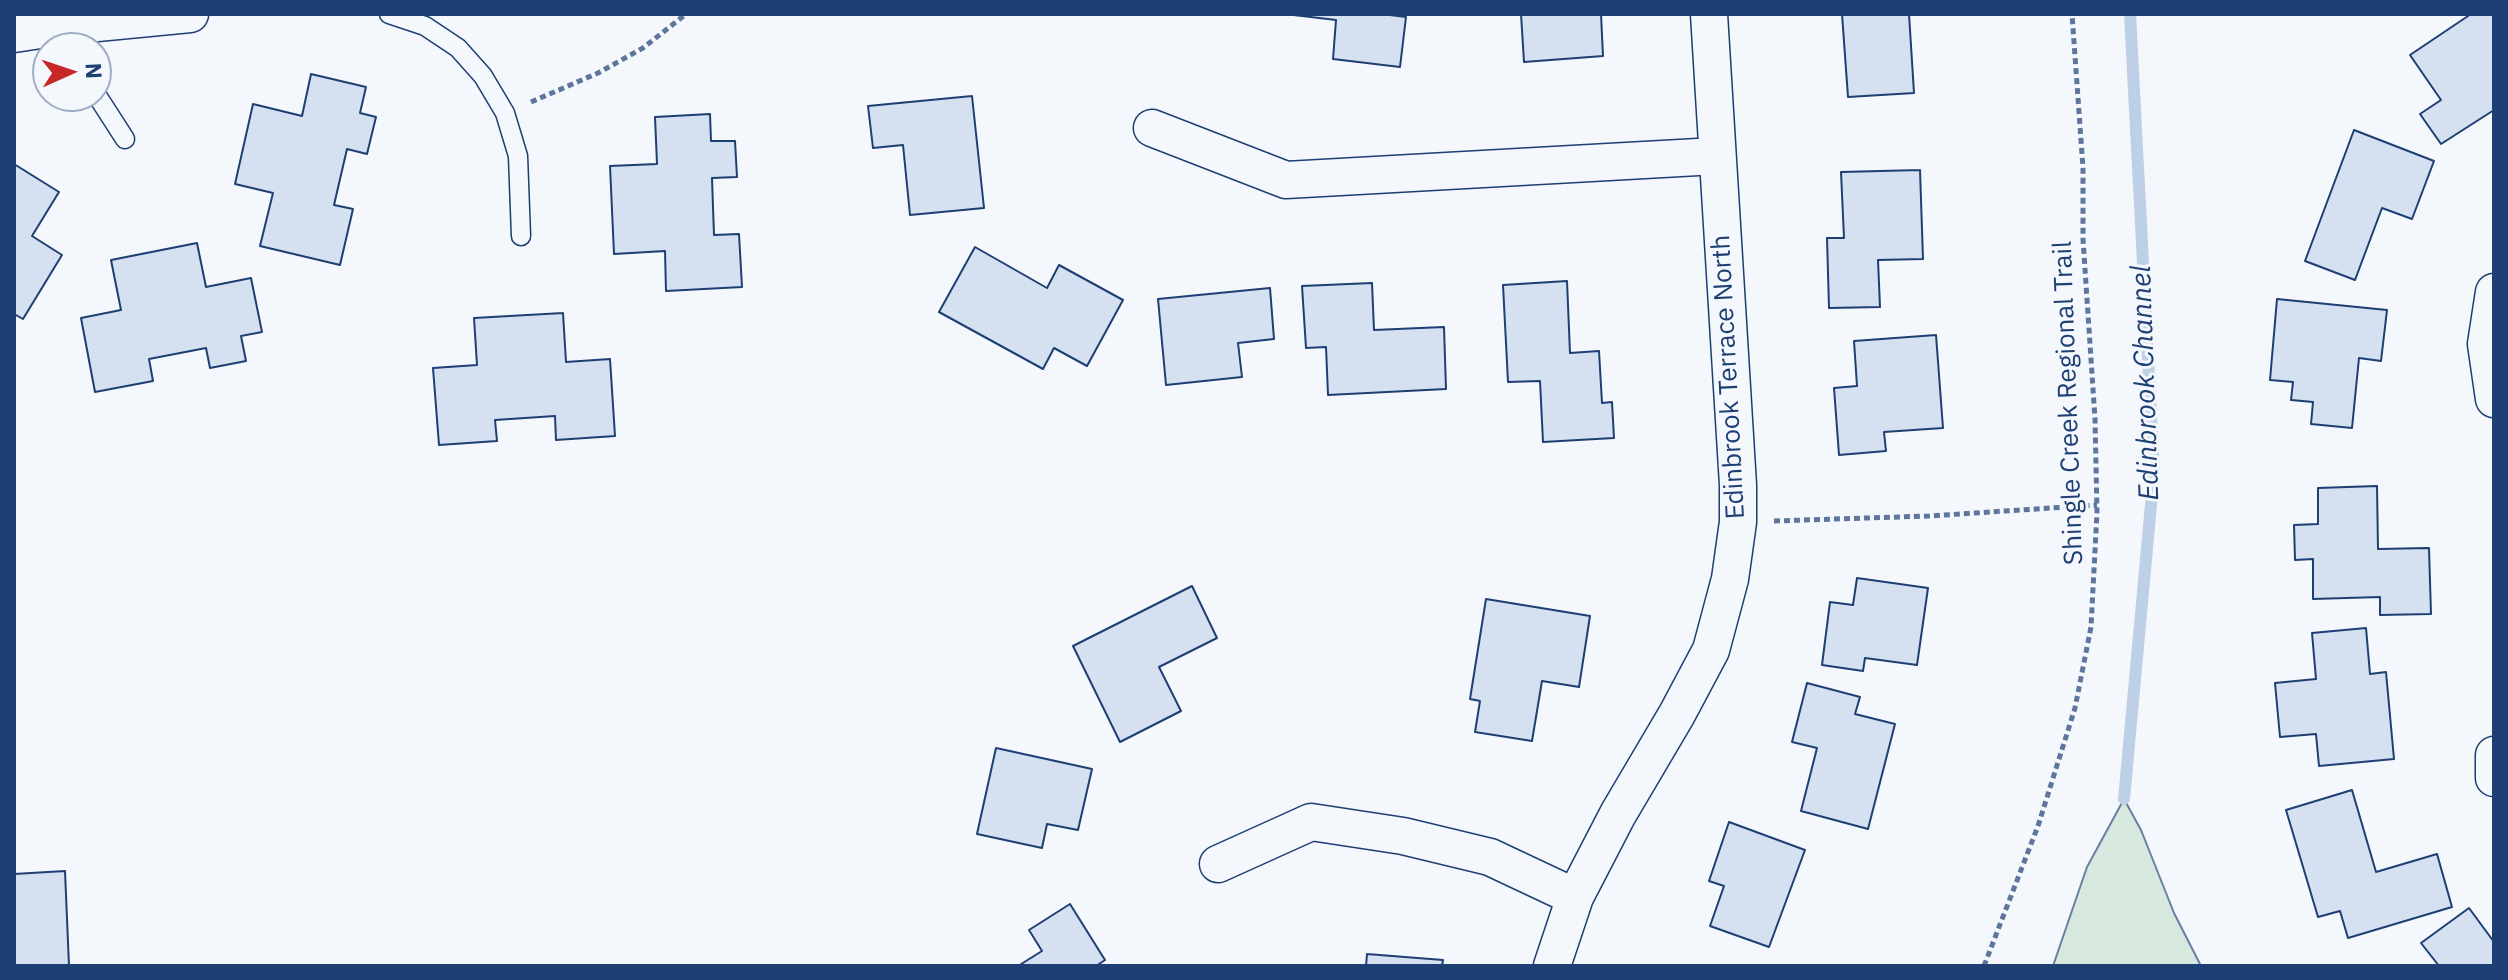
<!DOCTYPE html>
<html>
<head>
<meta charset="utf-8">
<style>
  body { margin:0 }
  #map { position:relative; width:2508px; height:980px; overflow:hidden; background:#f4f7fb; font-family:"IBM Plex Sans",sans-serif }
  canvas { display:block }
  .frame { position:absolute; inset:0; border:16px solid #1d3f73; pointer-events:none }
  .north { position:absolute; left:32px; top:32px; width:80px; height:80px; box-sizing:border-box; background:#f4f7fb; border:2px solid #9eadc5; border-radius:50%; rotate:87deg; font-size:22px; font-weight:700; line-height:32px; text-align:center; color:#1d3f73 }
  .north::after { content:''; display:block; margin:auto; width:28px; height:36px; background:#c62828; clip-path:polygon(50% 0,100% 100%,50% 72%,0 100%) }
</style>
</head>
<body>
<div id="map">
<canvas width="2508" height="980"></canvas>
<div class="frame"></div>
<div class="north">N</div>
</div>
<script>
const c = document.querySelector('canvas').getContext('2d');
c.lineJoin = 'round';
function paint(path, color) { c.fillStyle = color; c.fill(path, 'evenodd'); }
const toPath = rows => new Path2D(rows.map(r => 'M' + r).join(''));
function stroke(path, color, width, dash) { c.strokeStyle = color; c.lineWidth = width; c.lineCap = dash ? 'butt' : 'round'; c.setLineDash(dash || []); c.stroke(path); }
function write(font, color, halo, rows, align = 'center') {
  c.font = font + ' "IBM Plex Sans",sans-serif'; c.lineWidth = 6; c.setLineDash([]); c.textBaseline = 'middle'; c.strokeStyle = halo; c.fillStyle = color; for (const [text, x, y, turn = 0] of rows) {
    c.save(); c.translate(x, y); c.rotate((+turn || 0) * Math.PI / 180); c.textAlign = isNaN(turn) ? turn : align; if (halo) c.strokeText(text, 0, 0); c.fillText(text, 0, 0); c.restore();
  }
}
const green = toPath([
  [2124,799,2141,830,2174,913,2201,966,2053,966,2087,867,2124,799]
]);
paint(green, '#d7e8df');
stroke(green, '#687fa3', 2);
stroke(toPath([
  [2124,799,2154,472,2130,14]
]), '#bed0e5', 12);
const building = toPath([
  [1285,14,1382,14,1406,17,1400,67,1333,59,1336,20,1285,14],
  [1521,14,1601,14,1603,56,1524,62,1521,14],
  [1842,14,1909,14,1914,93,1848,97,1842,14],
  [2471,14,2492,14,2494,17,2494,110,2441,144,2420,114,2441,100,2410,55,2471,14],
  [311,74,366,87,360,113,376,117,367,154,347,149,334,205,353,209,340,265,260,246,273,193,235,184,253,104,302,116,311,74],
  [972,96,984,208,910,215,903,145,873,148,868,106,972,96],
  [710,114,711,141,735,141,737,177,712,178,714,235,739,234,742,287,666,291,665,251,614,254,610,166,657,164,655,117,710,114],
  [2354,130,2434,161,2412,219,2382,208,2355,280,2305,261,2354,130],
  [14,164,59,192,32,236,62,255,23,319,14,314,14,164],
  [1920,170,1923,259,1878,260,1880,307,1829,308,1827,238,1844,238,1841,172,1920,170],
  [197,243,206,287,251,278,262,332,241,336,246,361,210,368,206,348,149,359,153,381,95,392,81,318,121,310,111,260,197,243],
  [975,247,1047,288,1059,265,1123,300,1087,366,1054,348,1043,369,939,312,975,247],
  [1567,281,1570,353,1599,351,1602,403,1612,402,1614,438,1543,442,1540,381,1508,382,1503,285,1567,281],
  [1372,283,1374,330,1444,327,1446,389,1328,395,1326,347,1306,348,1302,286,1372,283],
  [1270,288,1274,339,1238,343,1242,377,1166,385,1158,299,1270,288],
  [2277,299,2387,310,2381,361,2359,358,2352,428,2311,424,2313,402,2291,400,2293,382,2270,380,2277,299],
  [563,313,566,362,610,359,615,436,556,440,555,416,495,420,497,441,439,445,433,368,477,365,474,318,563,313],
  [1936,335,1943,428,1884,432,1886,451,1839,455,1834,388,1857,386,1854,341,1936,335],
  [2377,486,2378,549,2429,548,2431,614,2380,615,2380,597,2313,599,2313,559,2295,560,2294,525,2318,524,2318,488,2377,486],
  [1857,578,1928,588,1917,665,1865,658,1863,671,1822,665,1830,602,1853,605,1857,578],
  [1192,586,1217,638,1159,667,1181,711,1120,742,1073,646,1192,586],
  [1486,599,1590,616,1579,687,1542,681,1532,741,1475,732,1480,701,1470,699,1486,599],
  [2366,628,2370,674,2386,672,2394,759,2319,766,2316,734,2280,737,2275,683,2316,679,2312,633,2366,628],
  [1807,683,1860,697,1855,714,1895,724,1868,829,1801,811,1817,748,1792,742,1807,683],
  [996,748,1092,769,1078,830,1047,824,1042,848,977,834,996,748],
  [2352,790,2376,872,2437,854,2452,907,2348,938,2340,911,2318,917,2286,810,2352,790],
  [1729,822,1805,850,1769,947,1710,926,1724,886,1709,881,1729,822],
  [65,871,69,966,14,966,14,874,65,871],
  [1070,904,1105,960,1096,966,1018,966,1042,951,1029,930,1070,904],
  [2469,908,2494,942,2494,966,2439,966,2421,943,2469,908],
  [1367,954,1443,960,1442,966,1366,966,1367,954]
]);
paint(building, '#d5e0f0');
stroke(building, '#1d3f73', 2);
const lane = toPath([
  [389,14,425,26,458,48,483,76,505,113,518,156,521,236],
  [96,94,125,139]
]);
const street = toPath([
  [14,34,66,26,190,14],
  [1152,128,1286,180,1716,156],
  [2494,292,2486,344,2494,399],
  [2494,755,2494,778],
  [1218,864,1311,822,1403,836,1490,857,1575,897],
  [1552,966,1575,897,1618,814,1677,714,1711,650,1730,579,1738,522,1738,485,1709,14]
]);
stroke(lane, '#1d3f73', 21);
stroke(street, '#1d3f73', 39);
stroke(toPath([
  [531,102,598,73,643,48,686,14],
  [1774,521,1929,516,2097,505],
  [1984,966,2038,826,2075,708,2091,627,2097,512,2095,419,2083,239,2083,168,2072,14]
]), '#5e769c', 5, [6, 4]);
stroke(lane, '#f4f7fb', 18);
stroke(street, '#f4f7fb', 36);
write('26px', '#1d3f73', '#f4f7fb', [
  ["Edinbrook Terrace North",1729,377,-93],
  ["Shingle Creek Regional Trail",2069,403,-92]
]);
write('italic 28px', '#1d3f73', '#f4f7fb', [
  ["Edinbrook Channel",2146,383,-92]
]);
</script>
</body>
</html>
